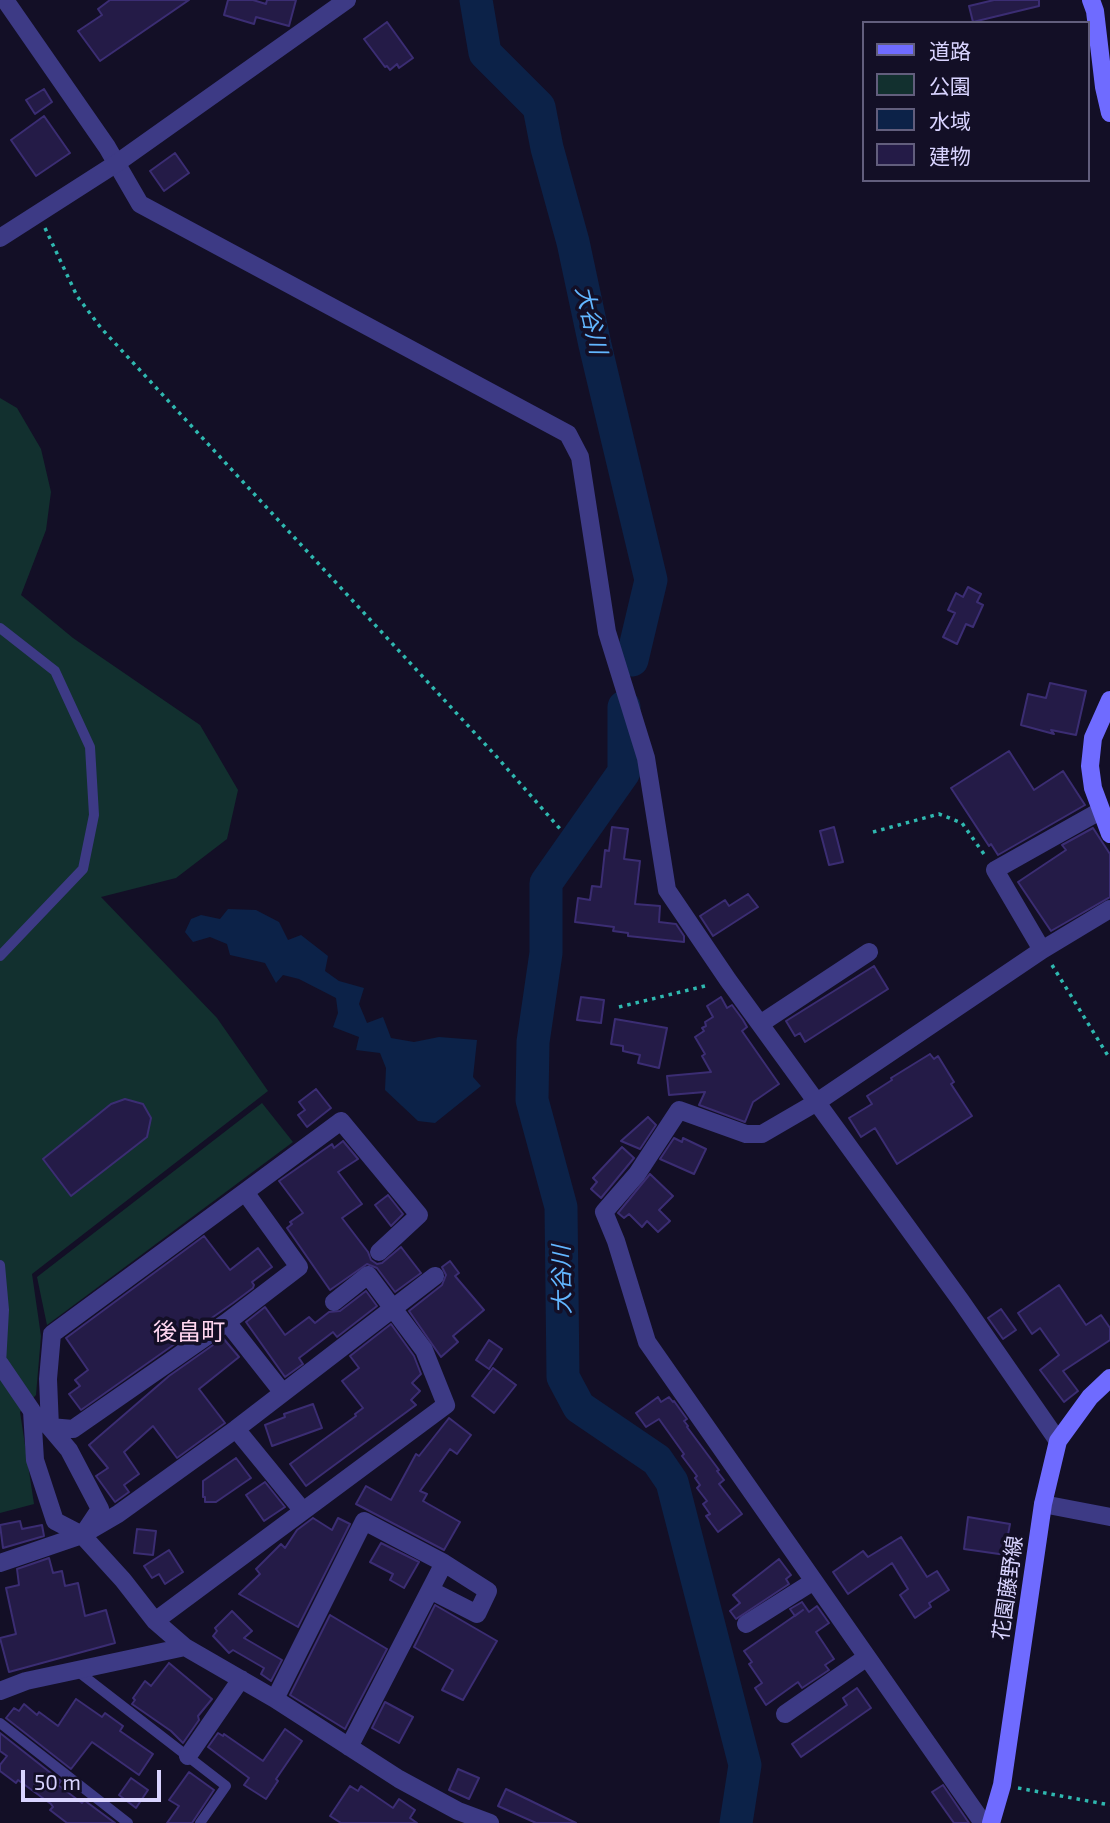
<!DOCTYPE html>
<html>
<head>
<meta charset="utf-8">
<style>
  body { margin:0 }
  #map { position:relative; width:1110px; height:1823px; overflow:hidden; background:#130f26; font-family:"Exo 2","Noto Sans JP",sans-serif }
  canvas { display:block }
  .legend { position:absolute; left:862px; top:21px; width:228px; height:161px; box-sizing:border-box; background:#130f26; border:2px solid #625e7d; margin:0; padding:9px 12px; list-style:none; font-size:21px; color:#d9d4ff }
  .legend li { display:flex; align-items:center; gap:14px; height:35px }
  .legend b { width:35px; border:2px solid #625e7d }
  .scale { position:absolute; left:21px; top:1770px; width:140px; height:32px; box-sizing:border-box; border:4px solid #d9d4ff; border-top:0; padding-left:9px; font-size:21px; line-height:24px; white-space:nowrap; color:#d9d4ff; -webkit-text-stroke:5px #130f26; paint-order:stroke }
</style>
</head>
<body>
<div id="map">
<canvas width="1110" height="1823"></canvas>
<ul class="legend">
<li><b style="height:9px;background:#6f6bff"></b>道路</li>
<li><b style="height:19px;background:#12302f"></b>公園</li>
<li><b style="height:19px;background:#0c2248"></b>水域</li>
<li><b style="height:19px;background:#241b47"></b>建物</li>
</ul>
<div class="scale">50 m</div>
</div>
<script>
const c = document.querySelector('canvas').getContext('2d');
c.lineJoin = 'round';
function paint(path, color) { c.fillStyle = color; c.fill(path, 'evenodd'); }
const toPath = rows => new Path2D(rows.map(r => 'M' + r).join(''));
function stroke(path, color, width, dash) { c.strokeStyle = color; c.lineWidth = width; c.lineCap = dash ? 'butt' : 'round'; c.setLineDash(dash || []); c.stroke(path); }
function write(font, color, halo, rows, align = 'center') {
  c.font = font + ' "Exo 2","Noto Sans JP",sans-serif'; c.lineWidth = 7; c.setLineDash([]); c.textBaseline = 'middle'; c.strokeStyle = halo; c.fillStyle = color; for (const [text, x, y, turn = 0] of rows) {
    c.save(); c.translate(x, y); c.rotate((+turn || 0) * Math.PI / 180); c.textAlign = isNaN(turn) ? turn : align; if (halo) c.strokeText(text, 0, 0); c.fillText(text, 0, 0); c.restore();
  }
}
paint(toPath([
  [0,398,17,408,41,449,51,492,46,530,21,595,73,638,200,725,238,790,227,839,176,878,101,897,217,1018,268,1091,32,1274,41,1336,36,1395,20,1412,34,1504,0,1513],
  [262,1103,293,1142,47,1325,37,1277]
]), '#12302f');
paint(toPath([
  [228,909,256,910,279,922,288,940,301,935,328,956,325,971,339,981,364,988,359,1004,367,1023,383,1017,391,1038,414,1042,439,1037,477,1040,473,1077,481,1086,435,1123,418,1121,385,1090,386,1068,380,1053,356,1050,359,1037,333,1027,338,1013,336,998,299,979,283,975,276,983,265,963,230,955,227,944,210,937,193,942,185,932,191,919,201,915,220,919]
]), '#0c2248');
stroke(toPath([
  [476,0,485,53,539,107,547,148,573,242,595,345,651,580,632,660],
  [624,707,624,772,546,883,546,953,533,1042,532,1100,561,1207,563,1377,579,1407,657,1460,672,1482,745,1765,736,1823]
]), '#0c2248', 33);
const building = toPath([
  [110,0,189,0,100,61,78,31,102,15,98,9,110,0],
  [228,0,253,0,266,4,267,0,296,0,289,26,256,17,254,24,224,15,228,0],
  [994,0,1039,0,1039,6,973,22,969,6,994,0],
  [387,22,413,58,399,68,397,64,390,70,387,66,385,67,364,39,387,22],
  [44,89,52,102,35,114,26,100,44,89],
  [44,116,70,153,36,176,11,140,44,116],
  [175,153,189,173,164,191,150,171,175,153],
  [968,587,981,594,977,602,983,605,973,627,966,624,957,644,943,637,955,613,948,610,956,593,963,597,968,587],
  [1050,683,1086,691,1076,735,1051,730,1054,734,1021,725,1028,694,1046,698,1050,683],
  [1009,751,1034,790,1063,771,1085,805,998,855,991,844,989,846,951,788,1009,751],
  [612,827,628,829,624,859,640,861,635,904,660,906,659,922,676,924,684,936,684,942,628,936,628,933,613,931,614,927,575,922,578,898,590,900,592,886,601,887,605,850,609,851,612,827],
  [834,827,843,862,829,865,820,831,834,827],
  [1093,828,1110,854,1110,897,1051,931,1018,882,1066,850,1062,845,1093,828],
  [748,894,758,907,713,936,700,916,725,900,729,906,748,894],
  [874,966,888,989,805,1042,800,1033,795,1036,786,1021,874,966],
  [581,997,604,1000,601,1023,577,1020,581,997],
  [721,997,727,1008,732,1005,743,1020,747,1027,742,1031,779,1084,753,1102,745,1122,699,1105,705,1092,669,1095,667,1076,711,1072,702,1056,705,1054,695,1037,704,1031,702,1028,706,1026,705,1022,713,1017,707,1006,721,997],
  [615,1019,667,1028,659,1068,638,1063,640,1055,623,1051,623,1046,611,1044,615,1019],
  [930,1054,934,1059,938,1056,954,1082,951,1084,972,1116,897,1164,875,1128,861,1137,849,1118,872,1104,867,1096,892,1080,891,1078,930,1054],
  [316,1089,331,1108,307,1127,298,1115,305,1110,299,1102,316,1089],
  [125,1099,143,1104,151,1118,147,1137,71,1196,43,1159,111,1104,125,1099],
  [648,1117,656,1125,640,1149,621,1141,648,1117],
  [674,1138,682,1142,683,1138,706,1149,694,1174,660,1159,674,1138],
  [343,1141,358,1159,338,1172,362,1204,342,1218,368,1252,371,1260,377,1264,382,1263,401,1247,421,1273,395,1292,377,1268,367,1264,330,1290,287,1228,292,1224,290,1222,303,1213,279,1181,332,1144,334,1148,343,1141],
  [622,1147,634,1158,601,1198,591,1189,597,1182,593,1178,622,1147],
  [650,1174,673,1196,659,1210,670,1221,658,1232,647,1221,642,1227,629,1214,624,1218,618,1213,650,1174],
  [388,1195,403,1214,391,1226,375,1205,388,1195],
  [204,1236,230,1270,258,1248,272,1267,252,1282,254,1285,253,1288,233,1303,81,1410,69,1394,80,1386,75,1380,88,1370,66,1338,204,1236],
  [450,1261,459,1273,455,1276,484,1310,453,1336,458,1342,441,1357,409,1311,442,1285,446,1275,442,1267,450,1261],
  [1059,1285,1086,1325,1101,1315,1110,1328,1110,1340,1063,1371,1078,1391,1064,1402,1040,1370,1059,1355,1040,1328,1032,1334,1018,1313,1059,1285],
  [366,1291,377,1306,337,1337,333,1332,299,1358,303,1364,285,1377,246,1322,265,1307,285,1335,309,1317,315,1323,329,1312,340,1311,366,1291],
  [1001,1309,1016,1330,1003,1339,988,1318,1001,1309],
  [391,1324,414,1356,421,1374,412,1383,420,1391,411,1400,416,1405,306,1486,290,1464,356,1416,355,1414,363,1408,342,1381,359,1368,350,1356,391,1324],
  [223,1338,239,1357,199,1389,225,1423,177,1458,153,1426,124,1452,139,1474,124,1485,129,1492,115,1502,96,1476,108,1468,89,1445,169,1376,223,1338],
  [489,1340,502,1349,489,1369,476,1360,489,1340],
  [493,1368,516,1385,494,1413,472,1396,493,1368],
  [658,1397,661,1402,669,1397,673,1402,674,1401,687,1419,684,1421,688,1426,687,1427,719,1470,717,1471,724,1480,719,1484,742,1514,718,1532,706,1516,710,1514,703,1504,707,1501,697,1488,700,1485,695,1478,697,1476,682,1456,684,1454,659,1419,646,1427,636,1413,658,1397],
  [313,1404,322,1428,272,1446,265,1425,285,1417,284,1414,313,1404],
  [449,1418,471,1435,457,1454,450,1449,420,1491,427,1494,423,1501,460,1522,444,1550,356,1504,366,1486,391,1500,416,1454,419,1456,449,1418],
  [236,1458,251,1478,216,1502,205,1502,205,1497,203,1497,203,1481,236,1458],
  [265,1482,285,1507,264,1521,246,1495,265,1482],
  [968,1517,1010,1524,1007,1540,1022,1542,1020,1557,964,1549,968,1517],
  [313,1518,332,1530,338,1518,350,1524,298,1627,239,1594,260,1574,256,1569,281,1544,285,1548,297,1530,313,1518],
  [20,1521,22,1529,42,1525,44,1536,3,1548,0,1525,20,1521],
  [137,1529,156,1531,153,1555,134,1553,137,1529],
  [901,1537,927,1577,937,1571,949,1590,929,1603,931,1607,915,1618,900,1595,908,1589,892,1563,848,1594,833,1572,863,1551,868,1557,901,1537],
  [381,1543,419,1562,404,1588,390,1580,393,1574,370,1562,381,1543],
  [169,1550,183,1572,165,1584,159,1574,152,1578,144,1566,169,1550],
  [49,1558,53,1573,62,1571,65,1586,78,1583,85,1616,106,1610,115,1643,9,1672,0,1638,16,1634,6,1588,19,1585,17,1569,49,1558],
  [779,1559,791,1575,786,1579,789,1584,736,1619,730,1611,740,1603,733,1595,779,1559],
  [802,1602,809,1612,817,1606,829,1623,816,1632,834,1659,825,1665,829,1670,802,1688,798,1682,766,1705,755,1688,762,1683,749,1664,752,1662,744,1651,803,1610,795,1616,790,1609,802,1602],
  [435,1605,497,1641,463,1700,442,1690,453,1670,414,1647,435,1605],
  [232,1611,252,1631,244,1638,282,1660,271,1681,261,1674,264,1668,233,1650,229,1653,213,1636,217,1631,215,1628,232,1611],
  [330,1615,387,1649,345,1729,290,1695,330,1615],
  [169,1663,212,1699,198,1716,199,1720,183,1743,171,1731,132,1704,135,1700,133,1698,145,1681,151,1686,169,1663],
  [857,1688,871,1708,801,1757,792,1744,847,1705,843,1698,857,1688],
  [76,1699,102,1717,105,1713,123,1726,120,1731,153,1754,139,1775,92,1742,71,1769,6,1718,14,1708,19,1711,24,1704,37,1715,39,1712,58,1726,76,1699],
  [385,1702,413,1717,399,1743,372,1728,385,1702],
  [285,1729,302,1741,276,1779,278,1781,266,1799,244,1785,249,1778,208,1747,218,1733,223,1736,224,1734,263,1761,285,1729],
  [0,1733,61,1781,58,1785,82,1803,84,1800,115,1823,67,1823,50,1810,53,1807,51,1804,18,1780,16,1783,0,1771,0,1765,7,1756,0,1751,0,1733],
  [458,1769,479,1778,469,1799,449,1790,458,1769],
  [189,1772,214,1790,192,1823,167,1823,179,1806,169,1800,189,1772],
  [131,1778,148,1790,136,1808,119,1795,131,1778],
  [943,1785,969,1823,954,1823,932,1792,943,1785],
  [350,1786,358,1791,361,1786,393,1808,399,1799,415,1810,410,1818,417,1823,341,1823,330,1816,350,1786],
  [506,1789,529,1800,576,1823,536,1823,498,1806,506,1789]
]);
paint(building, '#241b47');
stroke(building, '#3b2d73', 2);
stroke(toPath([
  [45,228,77,296,101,328,496,756,561,830],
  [873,832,939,814,962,823,986,857],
  [1052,965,1110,1059],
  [619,1007,709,985],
  [1018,1788,1110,1805]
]), '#2fb8b0', 3.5, [3.5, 5]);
stroke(toPath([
  [0,628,55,671,90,747,94,815,83,869,0,956],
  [0,1265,4,1310,1,1364],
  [76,1670,226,1786,200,1823],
  [0,1723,128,1823]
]), '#3d3a85', 10);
stroke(toPath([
  [5,0,107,147,140,204,568,434,580,457,607,632,646,758,667,890,728,980,961,1301,1058,1441],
  [1042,950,995,870,1100,811],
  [760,1024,869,952],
  [245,1192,341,1121,419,1215,379,1252],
  [227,1322,73,1429,50,1427,48,1379,52,1334,245,1192,299,1267,227,1322,283,1393],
  [0,1364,32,1411,35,1460,55,1521,82,1535,123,1580,155,1621,185,1647,275,1699,399,1779,458,1811,490,1823],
  [47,1424,69,1450,100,1509,86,1530],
  [236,1429,303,1511],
  [1043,1504,1110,1517],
  [0,1563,82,1535,118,1514,236,1429,435,1276],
  [430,1590,477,1614,488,1591,444,1563],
  [155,1621,446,1405,424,1350,368,1275,334,1302],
  [746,1624,814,1581],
  [0,1691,26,1681,185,1647],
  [275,1699,364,1521,444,1563,349,1747],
  [785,1714,867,1657],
  [188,1756,241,1679],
  [983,1823,647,1342,616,1241,604,1212,637,1174,679,1110,746,1134,762,1134,817,1102,1042,950,1110,909]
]), '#3d3a85', 18);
stroke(toPath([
  [0,238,117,163,347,0]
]), '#3d3a85', 18);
stroke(toPath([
  [1091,0,1095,11,1104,87,1110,113],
  [1110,700,1093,738,1090,766,1093,788,1110,834],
  [991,1823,1002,1785,1043,1504,1058,1441,1090,1397,1110,1378]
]), '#6f6bff', 18);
write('21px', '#d9d4ff', '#130f26', [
  ["花園藤野線",1008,1588,-82]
]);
write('italic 23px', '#62b6ff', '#130f26', [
  ["大谷川",591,320,77],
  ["大谷川",562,1280,-91]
]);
write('24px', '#ffd6f0', '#130f26', [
  ["後畠町",189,1332]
]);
</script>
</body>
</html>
